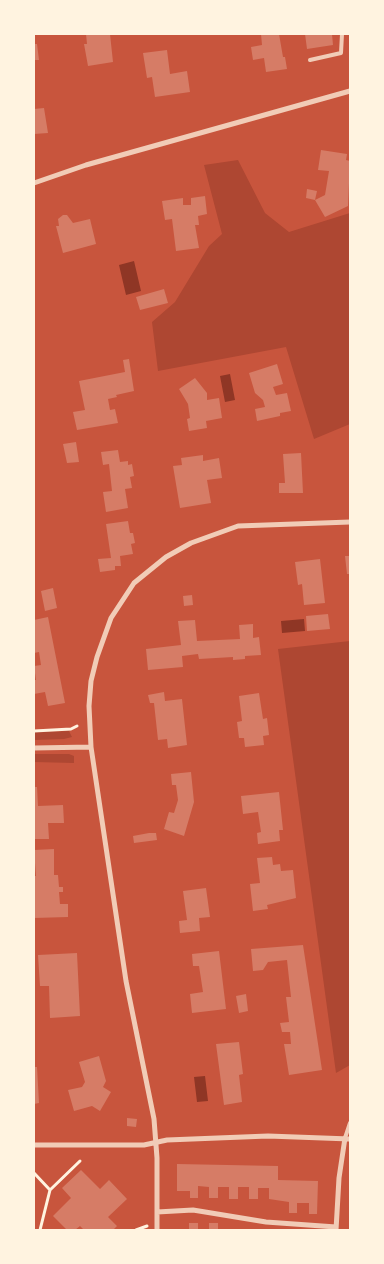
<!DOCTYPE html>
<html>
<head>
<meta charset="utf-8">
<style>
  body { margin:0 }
  #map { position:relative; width:384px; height:1264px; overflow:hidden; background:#c8553d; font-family:"Archivo Narrow",sans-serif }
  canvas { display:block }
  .frame { position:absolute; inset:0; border:35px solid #fff3e0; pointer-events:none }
</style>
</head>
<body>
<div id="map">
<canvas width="384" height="1264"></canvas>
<div class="frame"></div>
</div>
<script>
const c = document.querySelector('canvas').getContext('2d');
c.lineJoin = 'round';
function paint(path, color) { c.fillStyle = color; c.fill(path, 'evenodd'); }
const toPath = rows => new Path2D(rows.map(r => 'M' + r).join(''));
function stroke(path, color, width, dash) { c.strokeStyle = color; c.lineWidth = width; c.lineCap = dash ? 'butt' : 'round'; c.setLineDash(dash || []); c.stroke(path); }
paint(toPath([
  [238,160,265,213,289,232,350,213,350,424,314,439,286,347,158,371,152,322,175,302,209,246,222,234,204,165],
  [350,641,350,1065,336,1073,278,649],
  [69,731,72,737,64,739,34,740,34,732],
  [34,754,69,754,74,756,74,763,34,762]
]), '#ae4732');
paint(toPath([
  [134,261,141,291,126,295,119,265],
  [230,374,235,400,225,402,220,376],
  [304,619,305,631,282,633,281,621],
  [205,1076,208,1101,197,1102,194,1077]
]), '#8f3625');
paint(toPath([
  [86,34,110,34,113,62,88,66,84,44,87,44],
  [261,34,279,34,283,57,285,57,287,69,266,72,264,58,253,60,251,47,262,45],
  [305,34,332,34,333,45,307,49],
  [34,44,37,44,39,60,34,60],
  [167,50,170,74,187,71,190,92,155,97,152,77,147,78,143,53],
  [44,108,48,133,34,134,34,109],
  [321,150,347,154,346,160,350,161,348,206,325,217,315,200,325,195,329,171,318,170],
  [307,189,317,191,315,200,306,198],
  [205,196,207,214,198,216,199,225,195,225,199,248,176,251,172,219,165,220,162,201,183,198,183,205,191,205,191,198],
  [63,215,67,215,73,223,90,219,96,244,63,253,56,226,59,226,58,219],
  [164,289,168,303,140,310,136,297],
  [129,359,134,391,116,395,117,397,108,399,110,410,115,409,118,423,77,430,73,412,85,410,79,381,125,372,123,360],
  [277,364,283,384,273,387,276,395,287,393,291,411,280,413,280,416,257,421,255,409,265,407,263,400,255,393,249,373],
  [195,378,207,393,207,400,219,398,222,418,206,421,207,428,189,431,187,419,190,418,188,404,179,389],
  [76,442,79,462,67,463,63,444],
  [118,450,120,462,128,461,128,465,132,464,134,476,130,477,132,488,125,489,128,508,106,512,103,492,112,491,109,464,103,465,101,452],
  [301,453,303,493,279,493,279,483,285,483,283,454],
  [203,455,203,461,219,458,222,478,207,480,211,503,180,508,173,466,182,465,181,458],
  [128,521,130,533,133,533,135,543,131,544,133,554,120,556,121,566,115,566,115,570,100,572,98,559,111,558,106,524],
  [345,556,350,556,350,574,347,574],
  [320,559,325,603,304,605,302,584,298,585,295,562],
  [53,588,57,608,45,611,41,591],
  [192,595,193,605,184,606,183,596],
  [328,614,330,629,307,631,306,616],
  [48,617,65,703,48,706,45,692,34,694,34,680,36,680,34,666,41,665,39,652,34,653,34,620],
  [195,620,197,641,240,639,239,625,253,624,253,638,259,637,261,655,245,656,245,659,233,660,233,657,199,659,198,654,182,656,183,667,148,670,146,649,181,645,178,621],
  [164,692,165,701,182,699,187,745,168,748,167,739,158,740,154,703,150,703,148,695],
  [259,693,263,719,267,718,269,735,263,736,264,745,245,747,244,738,239,738,237,722,242,721,239,696],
  [191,772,194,802,184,836,164,829,169,812,174,813,178,800,176,785,172,785,171,774],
  [34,787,37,787,38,806,63,805,64,823,48,823,49,839,34,839],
  [279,792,283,830,279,830,280,841,258,844,257,833,261,832,258,812,243,814,241,796],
  [149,833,156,833,157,840,134,843,133,836],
  [54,849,54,875,58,875,59,887,63,887,63,892,59,892,60,904,68,904,68,917,34,918,34,876,36,876,34,850],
  [272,857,273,865,280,864,281,871,293,870,296,898,267,905,268,909,253,911,250,884,260,883,257,858],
  [206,888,210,917,199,918,200,931,180,933,179,921,187,920,183,891],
  [303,945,322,1070,289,1075,284,1044,291,1044,290,1032,282,1032,280,1023,289,1022,286,997,291,997,287,960,268,962,263,970,253,971,251,949],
  [219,951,226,1009,192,1013,190,994,203,992,199,966,193,966,192,954],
  [77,953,80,1016,50,1018,49,986,40,986,38,955],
  [246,994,248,1011,239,1013,236,996],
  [239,1042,243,1074,239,1075,242,1102,224,1105,216,1044],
  [99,1056,106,1081,103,1087,111,1092,100,1111,92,1106,74,1111,68,1090,82,1087,85,1082,79,1062],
  [34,1067,37,1067,39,1103,34,1104],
  [127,1118,137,1119,136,1127,127,1126],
  [177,1164,278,1166,278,1180,318,1181,317,1214,309,1214,309,1203,297,1203,297,1213,289,1213,289,1202,269,1199,269,1188,258,1188,258,1199,249,1199,249,1187,238,1187,238,1199,229,1199,229,1187,218,1187,218,1198,209,1198,209,1187,198,1186,198,1198,190,1198,190,1191,177,1191],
  [81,1170,100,1189,109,1180,127,1199,108,1217,117,1226,113,1230,84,1230,80,1226,75,1230,67,1230,53,1216,71,1198,62,1188],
  [189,1223,198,1223,198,1230,189,1230],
  [209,1223,218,1223,218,1230,209,1230]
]), '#d67c66');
stroke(toPath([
  [34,731,71,729,77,726],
  [34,1173,50,1190],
  [40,1230,50,1190,80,1161],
  [136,1230,147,1226]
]), '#fff3e0', 3);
stroke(toPath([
  [310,60,341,53,342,34],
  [345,1138,350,1123]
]), '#f1ccb7', 4);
stroke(toPath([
  [34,183,86,165,350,91],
  [34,748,91,747],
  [34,1145,144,1145,167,1140,268,1136,350,1139],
  [157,1212,193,1210,266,1222,336,1227],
  [157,1230,157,1158,154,1119,126,981,91,747,89,706,91,681,97,657,111,618,134,583,166,557,191,543,238,526,350,522],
  [336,1230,339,1178,345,1138]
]), '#f1ccb7', 5);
</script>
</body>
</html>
